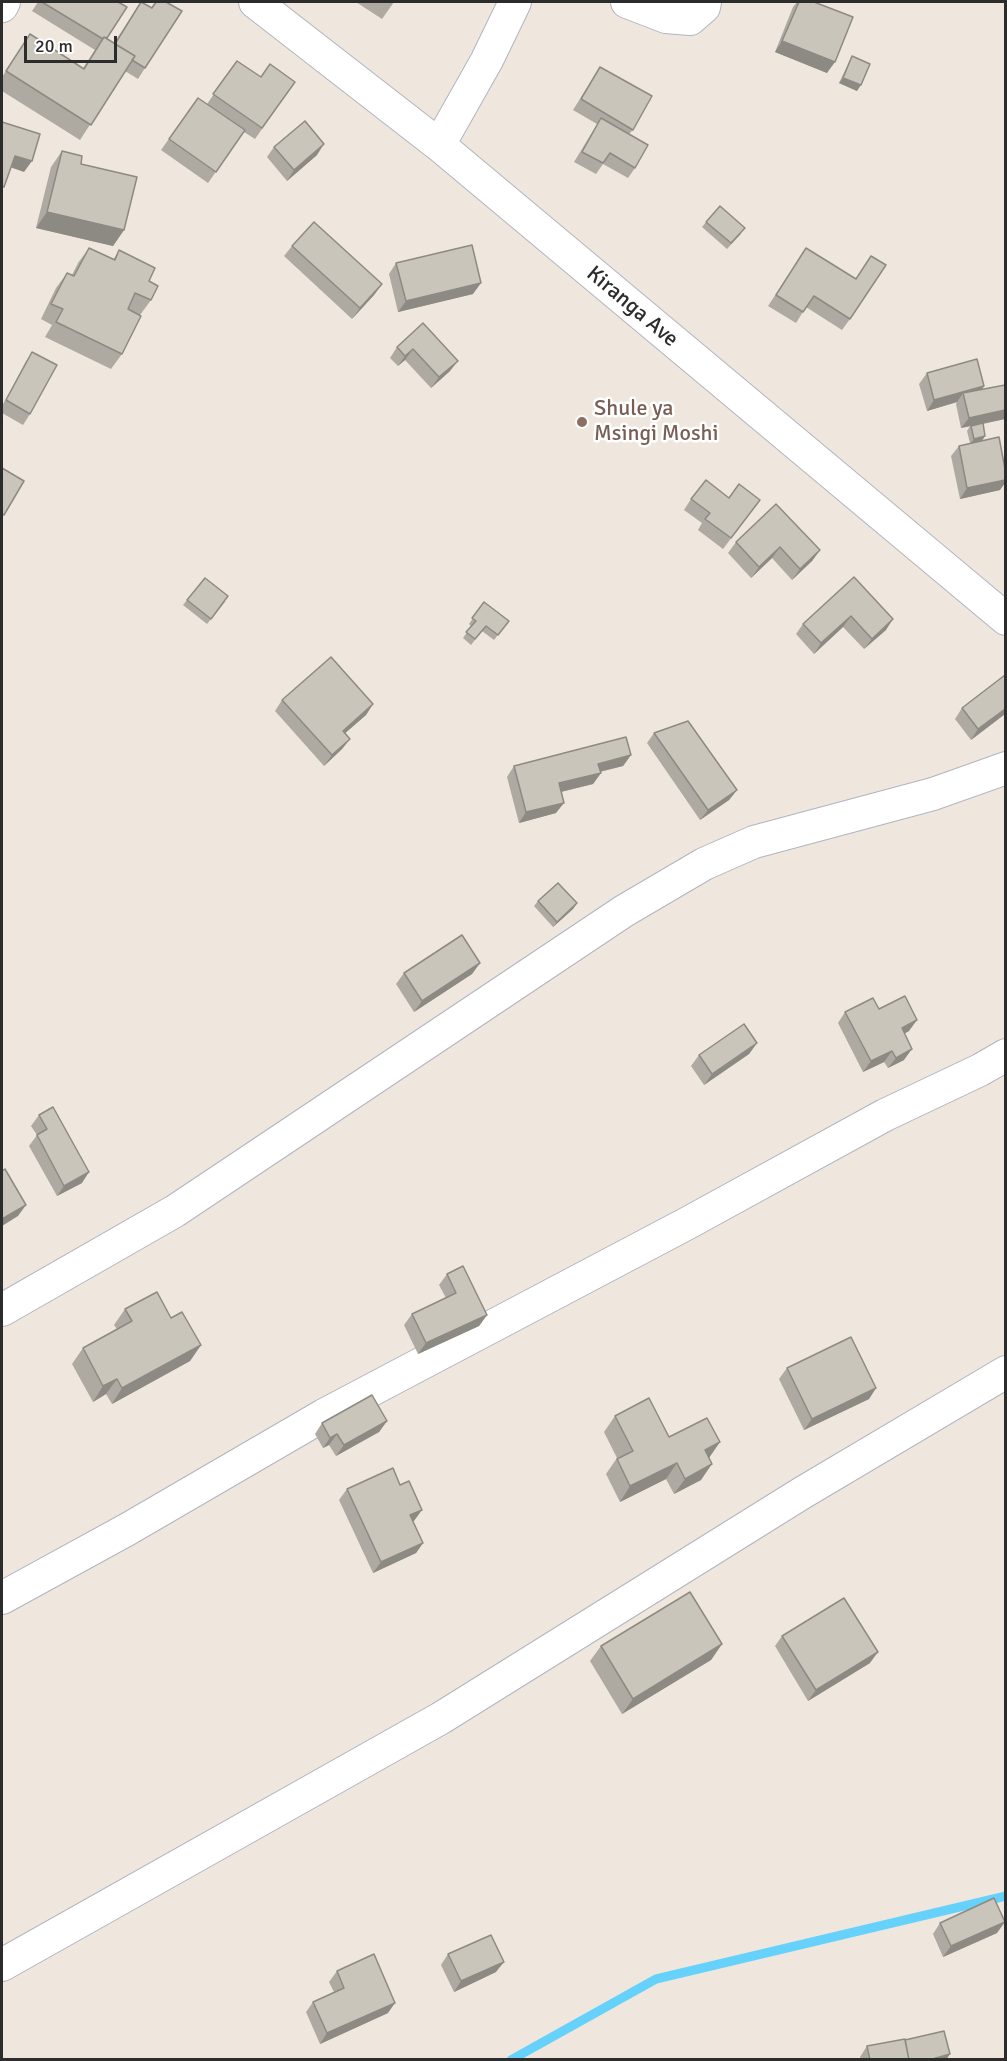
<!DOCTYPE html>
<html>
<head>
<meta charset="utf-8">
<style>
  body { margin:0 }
  #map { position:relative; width:1007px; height:2061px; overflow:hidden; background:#efe7dd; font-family:Signika,sans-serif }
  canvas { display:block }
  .frame { position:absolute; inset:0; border:3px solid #2c2c2c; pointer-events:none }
  .scale { position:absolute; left:24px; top:36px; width:93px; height:27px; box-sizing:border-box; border:3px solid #2c2c2c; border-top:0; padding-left:8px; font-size:18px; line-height:21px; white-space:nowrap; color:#2c2c2c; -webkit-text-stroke:4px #fff; paint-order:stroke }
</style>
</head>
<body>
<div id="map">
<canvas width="1007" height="2061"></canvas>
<div class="frame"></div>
<div class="scale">20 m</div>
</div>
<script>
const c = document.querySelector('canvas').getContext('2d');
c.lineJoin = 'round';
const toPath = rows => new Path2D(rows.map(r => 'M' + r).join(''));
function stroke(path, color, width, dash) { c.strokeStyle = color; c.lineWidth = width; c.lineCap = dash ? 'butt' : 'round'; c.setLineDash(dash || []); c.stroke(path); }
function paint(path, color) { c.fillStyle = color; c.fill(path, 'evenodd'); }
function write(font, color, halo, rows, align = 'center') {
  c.font = font + ' Signika,sans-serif'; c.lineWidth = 5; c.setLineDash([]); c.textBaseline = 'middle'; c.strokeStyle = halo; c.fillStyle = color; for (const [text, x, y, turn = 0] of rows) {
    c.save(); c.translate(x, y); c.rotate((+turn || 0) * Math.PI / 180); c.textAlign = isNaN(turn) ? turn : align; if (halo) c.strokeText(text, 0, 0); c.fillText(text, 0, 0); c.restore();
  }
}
stroke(toPath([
  [511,2060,656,1979,1006,1896]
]), '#66d2fb', 9);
const minor = toPath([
  [255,2,439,145,1006,619],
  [627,2,666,17,690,19,704,7,705,2],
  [2,6,4,2],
  [439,145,487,60,515,2],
  [2,1310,175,1211,624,911,704,864,754,842,933,794,1006,768],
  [2,1598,128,1529,324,1415,686,1224,885,1115,980,1070,1006,1055],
  [2,1965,441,1718,802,1493,1006,1372]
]);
stroke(minor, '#b1b4c1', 34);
stroke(minor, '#fff', 32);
paint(toPath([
  [38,2,118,2,107,38,114,43,141,2,151,8,155,2,145,68,138,79,125,71,80,140,2,91,2,77,30,34,83,68,95,50,32,11],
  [356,2,394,2,382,19],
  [797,2,814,2,827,73,775,52,793,7],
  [852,56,857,91,839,83,849,62],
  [237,61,261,77,295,82,255,139,244,132,208,183,161,150,198,98,207,104],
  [600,67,633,130,629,134,635,168,628,178,603,164,596,174,574,162,597,124,573,110],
  [274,147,317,155,287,181,267,157],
  [62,151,81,164,124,230,113,246,36,228,51,167],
  [706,222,741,234,727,249,702,227],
  [292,246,382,284,374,295,352,319,284,256],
  [89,248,113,260,119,250,149,281,151,300,140,315,122,354,111,369,45,337,52,325,41,319,56,288,67,273,72,275,78,263],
  [799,259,850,319,842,330,806,307,796,323,768,306],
  [396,263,473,294,398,312,389,274],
  [423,323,450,371,431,388,405,360,398,366,390,358,397,347],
  [32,352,30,414,23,425,2,413,2,406,25,363],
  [927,373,984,386,982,390,1005,419,983,424,985,436,982,441,1000,490,960,499,951,456,959,446,970,443,967,431,970,426,961,428,956,404,957,402,927,411,919,384],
  [729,498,760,500,723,549,698,530,702,523,684,510,691,499],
  [736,542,820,550,812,561,792,580,772,558,751,578,728,553],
  [854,577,886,630,864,649,843,627,814,654,796,634,803,624],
  [187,600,225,602,207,624,183,605],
  [484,602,509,621,494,640,482,631,471,645,463,638,471,626,469,624],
  [282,700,373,704,366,715,345,733,350,739,342,749,324,766,275,711],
  [962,708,1005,714,971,740,955,719],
  [654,733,737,790,729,800,700,820,647,743],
  [631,755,623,766,600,772,601,773,593,784,561,792,556,813,519,823,507,777,514,766],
  [538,901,577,903,573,909,553,927,534,906],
  [480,963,472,974,414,1012,396,984,404,973],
  [879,1009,909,1031,904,1034,904,1060,888,1068,884,1062,863,1072,838,1023,845,1012],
  [757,1043,749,1054,704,1085,691,1066,699,1055],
  [39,1115,82,1183,57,1196,29,1146,37,1135,31,1126],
  [447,1274,487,1315,479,1326,418,1354,404,1325,412,1314,446,1298,439,1285],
  [125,1309,171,1318,201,1345,190,1361,112,1404,106,1394,93,1402,72,1364,83,1348,117,1329,114,1325],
  [787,1368,876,1388,869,1399,804,1430,779,1379],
  [615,1416,669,1437,709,1458,701,1480,674,1494,666,1479,620,1502,606,1474,617,1458,604,1432],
  [387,1421,379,1432,336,1456,329,1445,323,1448,315,1434,322,1423],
  [347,1489,414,1521,413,1521,423,1543,416,1553,373,1573,339,1500],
  [782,1636,870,1663,808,1701,775,1646],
  [722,1644,711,1660,622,1714,590,1661,601,1646],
  [940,1923,997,1933,943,1957,933,1934],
  [448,1954,496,1972,454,1992,441,1965],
  [337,1971,388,2013,320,2044,306,2012,313,2002,334,1992,329,1982],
  [905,2040,946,2060,860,2060,860,2057,867,2046]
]), '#aea9a1');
paint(toPath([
  [782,41,835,62,827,73,775,52],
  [843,78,861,85,857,91,839,83],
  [324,144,317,155,287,181,294,170],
  [15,156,32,161,24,172,7,166],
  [47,212,124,230,113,246,36,228],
  [481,283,473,294,398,312,406,301],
  [382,284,374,295,352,319,360,308],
  [413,349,405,360,398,366,405,356],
  [458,361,450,371,431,388,439,377],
  [984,386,977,397,963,393,957,402,927,411,934,400],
  [1005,410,1005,419,961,428,969,418],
  [985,436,981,442,970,444,974,439],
  [1005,480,1005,483,1000,490,960,499,967,488],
  [780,547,772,558,751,578,759,567],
  [820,550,812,561,792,580,800,569],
  [851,616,843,627,814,654,821,643],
  [893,619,886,630,864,649,872,639],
  [373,704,366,715,335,742,343,731],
  [1005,709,1005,714,971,740,978,729],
  [350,739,342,749,324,766,332,755],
  [631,755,623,766,590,774,598,764],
  [601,773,593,784,552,794,559,783],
  [737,790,729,800,700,820,708,810],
  [564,803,556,813,519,823,526,812],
  [577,903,573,909,553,927,557,922],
  [480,963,472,974,414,1012,422,1001],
  [917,1020,909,1031,894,1039,902,1028],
  [757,1043,749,1054,704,1085,712,1074],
  [912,1049,904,1060,888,1068,896,1058],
  [892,1051,884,1062,863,1072,871,1061],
  [89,1172,82,1183,57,1196,64,1186],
  [26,1205,18,1216,2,1226,2,1219],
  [487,1315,479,1326,418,1354,426,1343],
  [201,1345,190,1361,112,1404,122,1388],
  [117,1379,106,1394,93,1402,103,1386],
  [876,1388,869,1399,804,1430,812,1419],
  [387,1421,379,1432,336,1456,344,1445],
  [337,1434,329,1445,323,1448,330,1438],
  [720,1442,709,1458,694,1466,705,1450],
  [677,1463,666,1479,620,1502,630,1486],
  [712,1464,701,1480,674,1494,685,1479],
  [422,1510,414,1521,403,1526,410,1515],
  [423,1543,416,1553,373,1573,381,1562],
  [722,1644,711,1660,622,1714,633,1699],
  [878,1652,870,1663,808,1701,816,1690],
  [1005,1922,997,1933,943,1957,951,1946],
  [504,1962,496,1972,454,1992,461,1981],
  [395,2003,388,2013,320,2044,327,2033],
  [950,2054,946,2060,929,2060]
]), '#8d8a83');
const building = toPath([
  [42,2,118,2,127,7,107,38,104,37,103,39,42,2],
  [141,2,152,8,156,2,166,2,182,11,145,68,132,60,135,56,115,44,141,2],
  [799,2,814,2,853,17,835,62,782,41,799,2],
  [30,34,84,69,104,37,135,56,91,125,6,71,30,34],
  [852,56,870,64,861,85,843,78,852,56],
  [237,61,261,77,270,64,295,82,262,128,213,94,237,61],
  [600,67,652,96,633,130,581,99,600,67],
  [198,98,245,130,216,172,169,139,198,98],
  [601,118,648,145,635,168,610,153,603,163,582,152,601,118],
  [305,121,324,144,294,170,274,147,305,121],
  [2,122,40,134,32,161,15,156,4,187,2,186,2,122],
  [62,151,82,156,81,164,137,177,124,230,47,212,62,151],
  [720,206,745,228,731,243,706,222,720,206],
  [314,222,382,284,360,308,292,246,314,222],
  [472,245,481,283,406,301,396,263,472,245],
  [89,248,115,260,119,250,155,268,149,281,158,286,151,300,135,293,128,309,141,316,122,354,56,322,63,309,51,304,67,273,74,276,89,248],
  [806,248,856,279,871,256,886,265,850,319,814,296,803,312,776,295,806,248],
  [423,323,458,361,439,377,413,349,405,356,397,347,423,323],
  [32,352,57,365,30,414,6,400,32,352],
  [977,359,984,386,934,400,927,373,977,359],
  [1005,385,1005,410,969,418,963,393,1005,385],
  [983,423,985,436,974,439,971,426,983,423],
  [999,437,1005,469,1005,480,967,488,959,446,999,437],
  [2,468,24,481,4,515,2,514,2,468],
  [706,480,729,498,739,484,760,500,731,538,705,519,710,513,691,499,706,480],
  [776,504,820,550,800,569,780,547,759,567,736,542,776,504],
  [854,577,893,619,872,639,851,616,821,643,803,624,854,577],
  [205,578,228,596,211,619,187,600,205,578],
  [484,602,509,621,498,635,486,626,475,639,466,632,476,621,472,618,484,602],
  [331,657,373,704,343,731,350,739,332,755,282,700,331,657],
  [1005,675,1005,709,978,729,962,708,1005,675],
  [688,721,737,790,708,810,654,733,688,721],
  [626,737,631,755,598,764,601,773,559,783,564,803,526,812,514,766,626,737],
  [558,883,577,903,557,922,538,901,558,883],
  [462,935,480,963,422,1001,404,973,462,935],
  [905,996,917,1020,902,1028,912,1049,896,1058,892,1051,871,1061,845,1012,873,998,879,1009,905,996],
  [744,1024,757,1043,712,1074,699,1055,744,1024],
  [53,1107,89,1172,64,1186,37,1135,47,1129,39,1115,53,1107],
  [5,1169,26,1205,2,1219,2,1171,5,1169],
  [463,1266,487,1315,426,1343,412,1314,456,1293,447,1274,463,1266],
  [157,1292,171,1318,182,1312,201,1345,122,1388,117,1379,103,1386,83,1348,132,1321,125,1309,157,1292],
  [851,1337,876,1388,812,1419,787,1368,851,1337],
  [372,1395,387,1421,344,1445,337,1434,330,1438,322,1423,372,1395],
  [649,1398,669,1437,707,1418,720,1442,705,1450,712,1464,685,1479,677,1463,630,1486,617,1459,633,1451,615,1416,649,1398],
  [393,1468,400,1485,409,1481,422,1510,410,1515,423,1543,381,1562,347,1489,393,1468],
  [690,1592,722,1644,633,1699,601,1646,690,1592],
  [844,1598,878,1652,816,1690,782,1636,844,1598],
  [994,1898,1005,1922,951,1946,940,1923,994,1898],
  [491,1935,504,1962,461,1981,448,1954,491,1935],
  [374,1954,395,2003,327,2033,313,2002,344,1988,337,1971,374,1954],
  [944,2031,950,2054,929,2060,909,2060,905,2040,944,2031],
  [905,2039,909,2060,870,2060,867,2046,905,2039]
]);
paint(building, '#cac5bb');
stroke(building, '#8d8a83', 1.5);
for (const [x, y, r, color] of [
  [582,422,6,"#8d6e63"]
]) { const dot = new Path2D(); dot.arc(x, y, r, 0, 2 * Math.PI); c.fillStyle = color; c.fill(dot); stroke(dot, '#fff', 2); }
write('22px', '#2c2c2c', '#fff', [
  ["Kiranga Ave",632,307,40]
]);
write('22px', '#785e54', '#fff', [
  ["Shule ya",594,409],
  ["Msingi Moshi",594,434]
], 'left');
</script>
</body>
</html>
